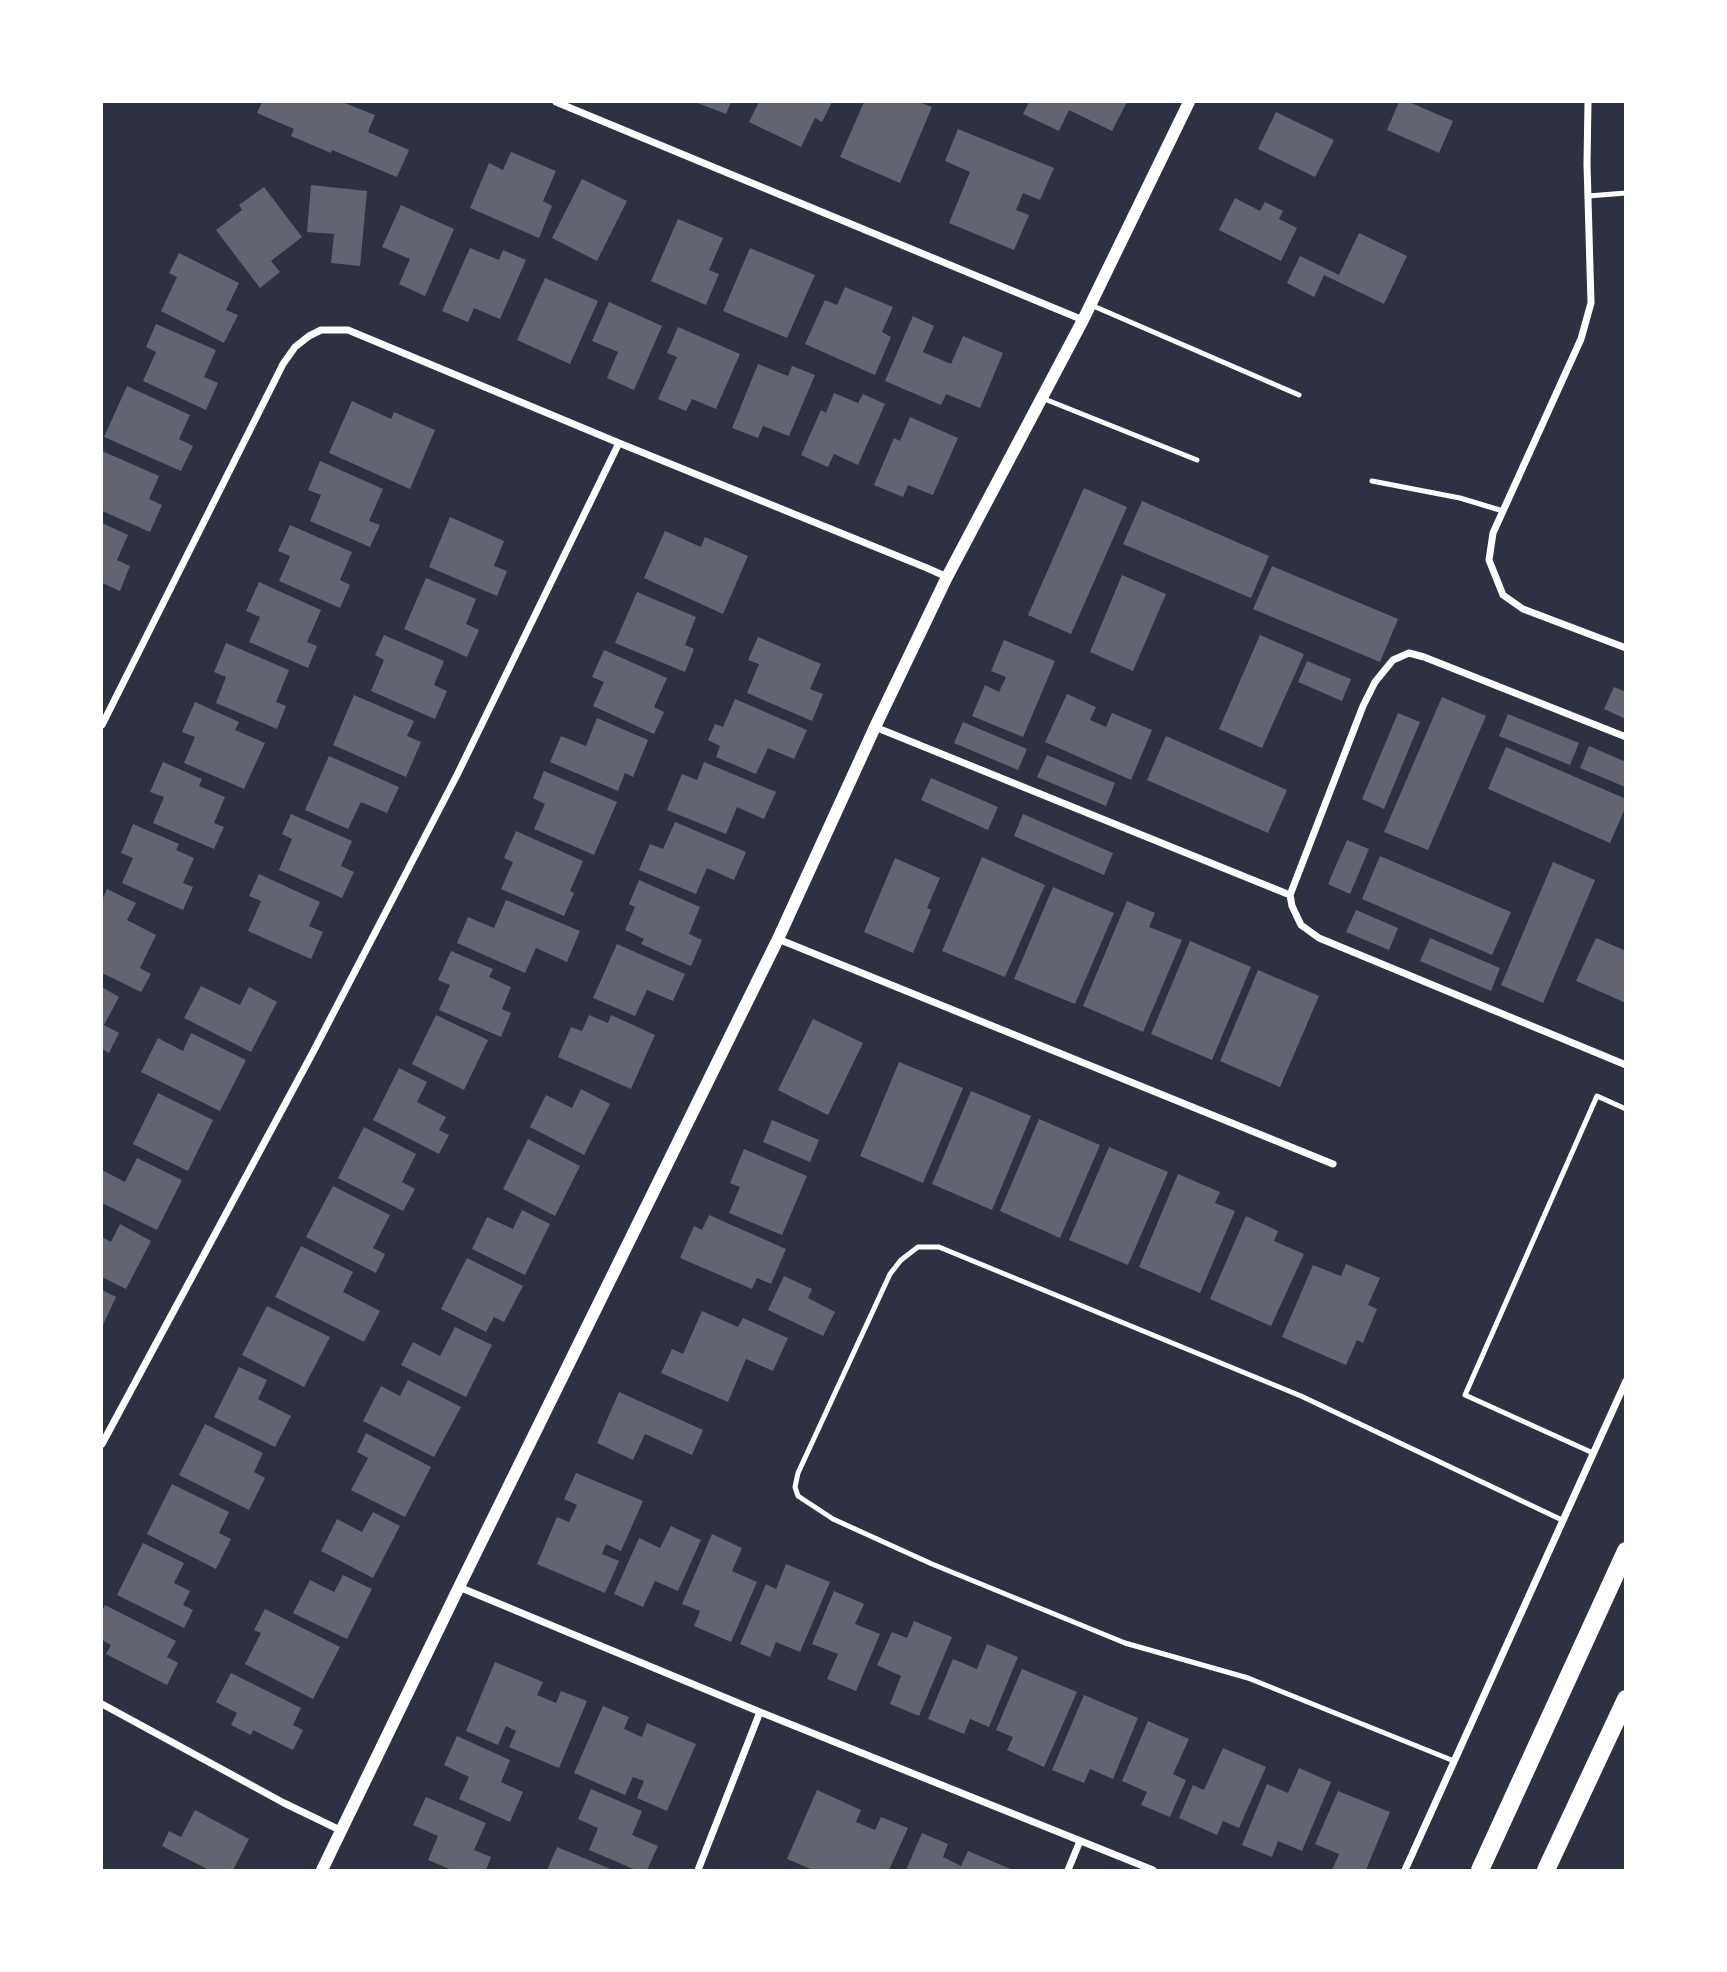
<!DOCTYPE html>
<html>
<head>
<meta charset="utf-8">
<style>
  body { margin:0 }
  #map { position:relative; width:1727px; height:1972px; overflow:hidden; background:#2d3142; font-family:Jost,sans-serif }
  canvas { display:block }
  .frame { position:absolute; inset:0; border:103px solid #fff; pointer-events:none }
</style>
</head>
<body>
<div id="map">
<canvas width="1727" height="1972"></canvas>
<div class="frame"></div>
</div>
<script>
const c = document.querySelector('canvas').getContext('2d');
c.lineJoin = 'round';
function paint(path, color) { c.fillStyle = color; c.fill(path, 'evenodd'); }
const toPath = rows => new Path2D(rows.map(r => 'M' + r).join(''));
function stroke(path, color, width, dash) { c.strokeStyle = color; c.lineWidth = width; c.lineCap = dash ? 'butt' : 'round'; c.setLineDash(dash || []); c.stroke(path); }
paint(toPath([
  [262,102,342,102,375,115,368,132,409,150,397,177,332,150,331,153,291,136,294,129,257,113],
  [695,102,731,102,726,114],
  [759,102,832,102,822,122,815,118,801,147,749,122],
  [864,102,919,102,932,107,900,183,840,157],
  [1029,102,1127,102,1112,131,1069,110,1059,131,1023,114],
  [1399,102,1409,102,1453,121,1439,153,1387,130],
  [1276,112,1334,140,1315,177,1258,149],
  [958,129,1054,168,1040,200,1023,193,1016,210,1029,215,1014,250,949,223,970,172,945,161],
  [511,152,556,171,543,201,552,206,539,238,470,208,489,163,503,170],
  [582,179,627,201,597,261,552,238],
  [311,185,367,191,360,266,331,263,334,234,307,232],
  [264,187,302,237,271,261,280,272,260,288,216,230,242,210,239,205],
  [1235,198,1260,211,1265,202,1283,211,1279,219,1297,228,1281,261,1219,230],
  [401,205,454,229,425,296,399,284,410,259,382,247],
  [678,219,723,238,709,270,719,274,706,305,651,281],
  [1359,233,1407,256,1384,304,1324,275,1314,297,1287,283,1300,256,1339,275],
  [470,248,499,260,503,250,526,260,500,319,474,308,468,322,442,311],
  [750,248,815,275,787,338,723,311],
  [179,253,239,283,226,310,238,315,224,343,161,311,177,277,169,273],
  [545,278,598,301,570,364,517,340],
  [845,287,893,307,882,332,891,337,875,375,805,344,825,300,837,305],
  [609,302,662,326,634,390,607,378,618,352,592,341],
  [913,316,934,326,923,352,951,364,963,336,1003,353,980,408,946,394,941,405,885,381],
  [156,324,216,350,204,377,218,383,206,410,143,381,156,352,146,347],
  [678,327,740,354,716,409,692,399,686,411,658,399,677,357,667,353],
  [758,364,788,376,792,366,815,375,789,436,763,426,758,438,732,428],
  [127,386,190,415,179,439,193,446,181,471,104,437],
  [834,393,858,403,863,394,885,404,858,465,834,454,828,467,801,455,821,410,826,413],
  [352,401,391,419,394,412,435,430,410,489,329,453],
  [910,417,958,438,933,495,908,485,903,497,874,485,894,438,900,441],
  [102,451,159,476,149,499,162,505,150,532,102,511],
  [320,461,383,489,369,521,380,525,370,547,310,521,321,495,308,490],
  [1084,488,1127,507,1071,634,1028,615],
  [1142,501,1269,556,1251,598,1123,544],
  [450,517,504,541,494,566,507,571,497,596,429,567],
  [102,523,128,535,117,560,130,566,120,591,102,583],
  [290,525,352,552,340,580,350,585,340,608,279,581,290,556,278,551],
  [665,531,701,547,705,537,748,556,723,614,644,578],
  [1272,566,1398,619,1380,662,1253,609],
  [1122,575,1166,594,1133,671,1090,652],
  [426,578,476,599,466,624,479,630,467,657,404,629],
  [259,582,321,610,307,642,317,646,308,668,249,642,260,617,246,611],
  [637,592,696,617,685,645,694,649,685,672,615,643],
  [384,635,444,661,434,685,447,691,435,719,371,691,384,660,375,655],
  [1260,635,1304,654,1262,748,1219,729],
  [758,637,821,664,810,689,823,694,812,721,747,693,759,664,748,660],
  [1004,640,1055,661,1023,737,972,716,985,685,999,692,1006,677,991,671],
  [226,643,289,670,276,702,286,706,277,729,216,703,226,677,214,672],
  [604,650,667,678,654,707,664,712,654,734,593,706,604,682,592,677],
  [1307,661,1351,679,1342,701,1298,682],
  [1614,687,1626,692,1626,719,1604,709],
  [1067,694,1096,707,1090,720,1106,727,1112,713,1152,730,1131,780,1045,742],
  [354,695,414,721,407,736,421,742,406,777,333,745],
  [1442,697,1486,716,1428,850,1384,832],
  [735,699,807,730,794,759,768,748,756,774,716,757,720,746,708,740,715,724,723,727],
  [195,702,239,722,235,730,265,743,244,789,184,763,195,737,182,732],
  [1398,713,1420,722,1384,809,1362,799],
  [1508,714,1579,743,1570,765,1499,736],
  [597,718,648,740,633,777,625,773,618,791,550,762,561,736,586,746],
  [963,722,1027,749,1018,770,954,743],
  [1166,736,1287,790,1268,833,1147,780],
  [1589,746,1626,762,1625,787,1580,768],
  [1506,747,1626,799,1626,806,1610,843,1488,789],
  [1047,755,1115,783,1106,806,1037,777],
  [329,756,399,787,387,813,361,802,348,829,305,810],
  [163,762,202,779,199,786,225,797,214,823,224,827,214,849,153,823,164,797,150,792],
  [704,762,776,792,764,819,737,807,726,834,667,810,682,774,697,780],
  [544,771,617,802,594,855,534,829,545,804,533,798],
  [931,778,998,807,988,830,921,800],
  [291,814,352,841,341,866,354,872,342,898,279,870,292,839,282,834],
  [1023,814,1113,853,1104,875,1014,836],
  [675,822,746,852,734,880,707,868,696,894,639,870,650,844,663,849],
  [133,824,179,844,176,850,194,858,183,883,193,887,183,910,122,883,133,858,121,853],
  [516,831,583,861,570,891,574,893,564,916,501,889,513,862,504,858],
  [1347,840,1369,849,1350,894,1328,884],
  [1380,856,1511,912,1492,955,1362,899],
  [982,857,1045,885,1005,977,942,951],
  [895,858,940,878,927,908,931,910,913,953,864,932],
  [1553,862,1595,880,1543,1003,1501,985],
  [259,874,320,902,309,926,323,932,311,959,248,931,261,901,249,896],
  [639,880,700,907,689,934,702,940,691,966,641,944,644,939,625,930,635,907,629,904],
  [1053,887,1114,913,1075,1004,1014,979],
  [107,889,136,903,127,920,156,935,140,968,151,974,141,992,102,973,102,900],
  [506,900,580,931,567,962,536,948,525,973,457,943,468,917,494,928],
  [1127,901,1155,913,1149,927,1182,940,1143,1032,1083,1006],
  [1356,910,1398,928,1389,950,1346,932],
  [1430,938,1500,968,1491,991,1420,961],
  [1596,938,1626,951,1626,1003,1576,981],
  [1190,941,1251,967,1212,1060,1151,1034],
  [617,944,685,974,673,1001,647,990,635,1016,593,998],
  [451,951,493,969,489,977,511,987,502,1009,511,1013,501,1037,439,1010,450,985,438,980],
  [1258,970,1319,996,1280,1087,1220,1061],
  [201,986,240,1005,249,987,277,1002,251,1052,184,1018],
  [102,987,119,997,104,1025,119,1033,109,1053,102,1049],
  [436,1015,488,1040,464,1090,412,1064],
  [589,1015,608,1023,611,1015,655,1035,631,1089,558,1057,571,1027,582,1031],
  [813,1019,863,1043,828,1115,778,1090],
  [191,1033,246,1060,220,1111,141,1072,158,1038,183,1051],
  [899,1062,963,1088,923,1183,860,1156],
  [399,1068,427,1082,417,1102,446,1117,439,1130,449,1135,439,1154,373,1120],
  [581,1089,610,1104,584,1155,530,1127,546,1095,572,1108],
  [971,1091,1031,1116,992,1210,932,1184],
  [158,1093,213,1120,188,1171,133,1144],
  [1039,1119,1100,1145,1060,1238,1000,1211],
  [772,1120,819,1140,810,1162,763,1142],
  [364,1127,416,1154,402,1182,415,1189,403,1211,338,1178],
  [528,1139,580,1166,555,1216,503,1189],
  [1109,1147,1168,1172,1128,1265,1069,1240],
  [744,1149,807,1176,782,1235,729,1213,740,1187,730,1183],
  [137,1158,182,1180,157,1230,102,1203,102,1170,125,1182],
  [1178,1174,1220,1192,1215,1203,1235,1211,1200,1293,1139,1267],
  [333,1186,390,1215,373,1248,385,1254,376,1273,306,1237],
  [522,1210,550,1224,525,1275,472,1249,487,1217,513,1229],
  [709,1215,786,1249,771,1284,757,1278,752,1289,680,1258,694,1226,702,1230],
  [1246,1216,1278,1231,1274,1241,1304,1254,1271,1326,1210,1299],
  [120,1224,151,1241,126,1289,102,1277,102,1237,111,1242],
  [301,1246,353,1272,343,1292,380,1311,364,1342,275,1297],
  [467,1258,523,1286,504,1322,494,1317,486,1332,441,1309],
  [1346,1264,1380,1278,1368,1305,1377,1309,1363,1343,1357,1340,1346,1365,1282,1337,1313,1265,1341,1276],
  [784,1276,812,1289,808,1298,835,1312,823,1336,768,1310],
  [102,1290,116,1297,102,1327],
  [267,1306,330,1337,304,1387,242,1355],
  [702,1311,738,1327,743,1318,788,1338,773,1371,746,1359,728,1402,661,1373,672,1349,683,1354],
  [455,1327,492,1345,466,1397,401,1365,413,1342,440,1356],
  [239,1367,267,1380,258,1399,291,1416,275,1447,214,1417],
  [408,1380,461,1407,434,1457,363,1421,381,1386,400,1396],
  [619,1392,703,1430,692,1455,645,1434,633,1460,597,1443],
  [205,1424,263,1453,254,1472,265,1478,249,1510,179,1475],
  [366,1433,431,1467,405,1517,351,1490,368,1458,357,1452],
  [576,1473,643,1501,621,1551,606,1544,602,1554,619,1561,605,1593,537,1564,557,1517,569,1522,577,1505,564,1499],
  [172,1484,229,1512,219,1533,231,1539,216,1569,147,1534],
  [373,1512,400,1526,373,1578,321,1551,337,1519,362,1532],
  [671,1526,701,1540,678,1591,655,1581,643,1607,614,1594,639,1538,660,1548],
  [712,1534,742,1548,732,1571,757,1582,731,1642,694,1626,700,1611,682,1604],
  [143,1543,184,1563,174,1583,190,1591,183,1605,193,1610,184,1628,117,1595],
  [786,1564,830,1582,800,1652,776,1642,770,1657,740,1644,766,1584,776,1589],
  [343,1575,372,1589,347,1639,293,1613,310,1580,334,1592],
  [834,1591,864,1604,855,1624,880,1634,856,1691,827,1679,838,1654,812,1644],
  [105,1605,176,1641,167,1657,178,1663,167,1685,106,1654,111,1645,102,1640,102,1611],
  [265,1609,340,1647,313,1699,245,1664,261,1633,254,1630],
  [914,1621,952,1637,919,1716,890,1704,901,1676,877,1665,892,1632,907,1638],
  [987,1644,1018,1657,989,1727,970,1719,964,1734,928,1719,953,1659,977,1669],
  [495,1662,543,1682,537,1695,556,1703,561,1691,587,1701,559,1768,509,1747,516,1731,506,1726,498,1745,466,1731],
  [1022,1669,1077,1692,1044,1767,1007,1750,1013,1737,996,1730],
  [231,1673,301,1708,293,1725,303,1730,293,1750,253,1730,251,1735,231,1725,237,1713,216,1702],
  [1084,1695,1138,1718,1113,1779,1090,1769,1084,1783,1052,1770],
  [603,1706,629,1717,624,1729,642,1737,647,1723,696,1744,667,1811,637,1798,644,1781,633,1777,625,1795,574,1773],
  [1148,1721,1189,1739,1173,1774,1186,1780,1170,1817,1141,1805,1147,1792,1122,1781],
  [457,1736,510,1760,501,1782,523,1792,510,1822,459,1799,469,1777,444,1765],
  [1223,1748,1266,1767,1239,1828,1223,1821,1217,1835,1179,1818,1193,1785,1204,1790],
  [1299,1768,1331,1782,1302,1851,1278,1841,1272,1857,1242,1845,1267,1784,1288,1793],
  [591,1789,642,1811,632,1835,658,1846,647,1870,636,1870,589,1850,598,1828,578,1819],
  [817,1790,861,1810,856,1822,875,1830,881,1817,908,1828,889,1870,813,1870,787,1859],
  [1338,1791,1390,1812,1366,1870,1332,1870,1339,1854,1315,1844],
  [426,1797,486,1823,474,1850,491,1857,486,1870,452,1870,428,1860,438,1836,413,1825],
  [195,1810,249,1839,233,1870,209,1870,162,1846,169,1831,181,1837],
  [922,1833,948,1844,943,1857,961,1866,968,1851,1013,1870,906,1870],
  [557,1847,613,1870,547,1870]
]), '#626471');
stroke(toPath([
  [1588,196,1626,193],
  [1091,305,1299,395],
  [1042,398,1197,460],
  [1372,481,1460,498,1503,511],
  [1593,1453,1465,1395,1597,1096,1626,1109],
  [1454,1761,1248,1678,1125,1643,932,1564,833,1519,798,1496,795,1487,798,1473,890,1274,901,1260,918,1247,939,1247,1301,1396,1562,1520]
]), '#fff', 5);
stroke(toPath([
  [556,102,1083,320],
  [1588,102,1587,164,1591,303,1581,339,1493,533,1489,560,1503,595,1523,609,1626,648],
  [102,725,283,364,295,347,309,336,321,330,348,330,619,443,927,568,947,577],
  [875,727,1290,895],
  [1626,737,1424,657,1409,653,1393,660,1375,682,1363,706,1290,895,1292,906,1301,925,1319,938,1626,1065],
  [778,939,1333,1164],
  [102,1444,312,1054,457,775,619,443],
  [459,1587,760,1712,1153,1870],
  [102,1704,284,1803,342,1831],
  [698,1870,760,1712],
  [1068,1870,1080,1841],
  [1405,1870,1626,1381]
]), '#fff', 7);
stroke(toPath([
  [322,1870,459,1587,778,939,875,727,947,577,1083,320,1189,102]
]), '#fff', 12);
stroke(toPath([
  [1480,1870,1626,1551],
  [1546,1870,1626,1699]
]), '#fff', 18);
</script>
</body>
</html>
